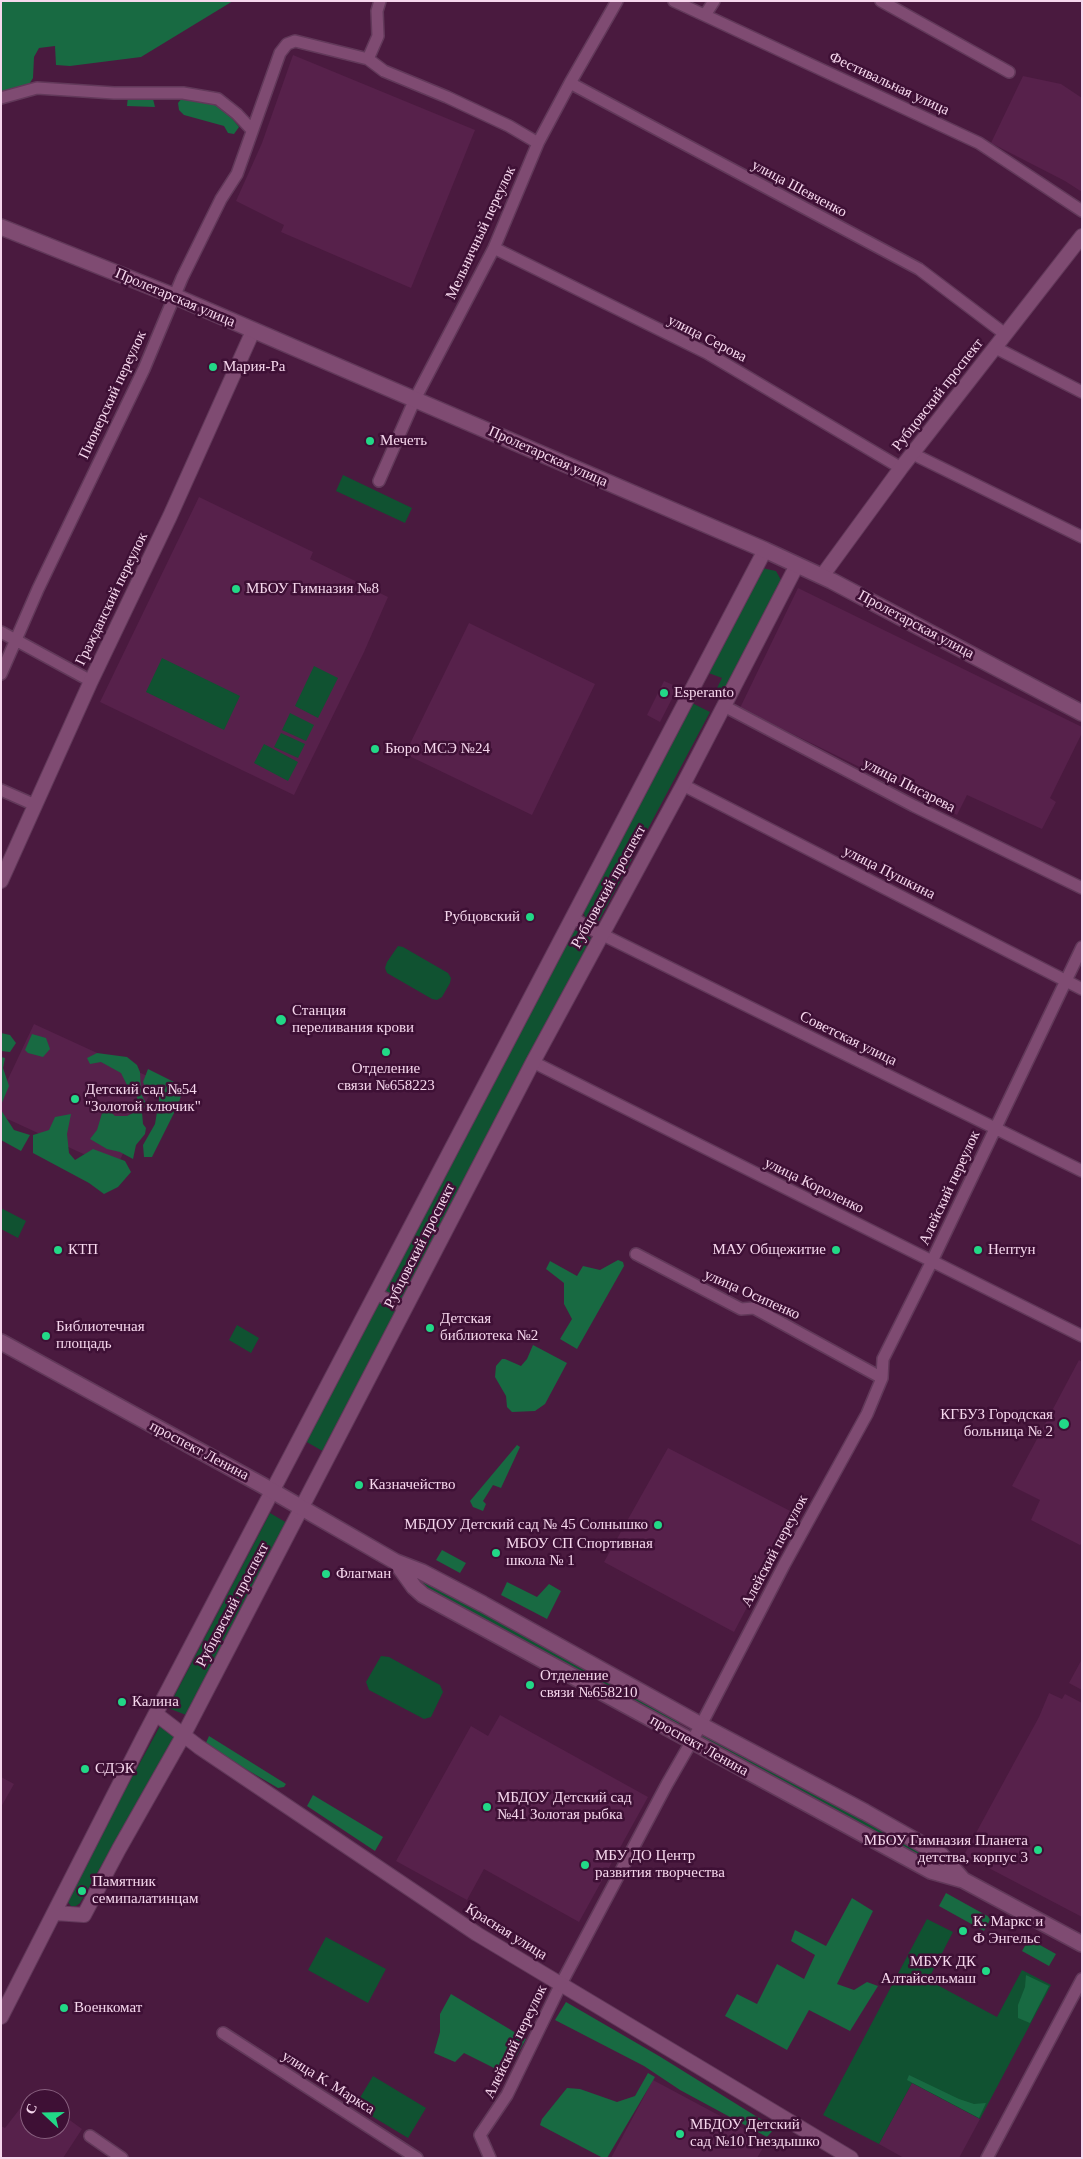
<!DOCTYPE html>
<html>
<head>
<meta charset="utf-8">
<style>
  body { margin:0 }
  #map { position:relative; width:1083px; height:2159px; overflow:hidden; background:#4a1a3f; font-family:"Times New Roman",serif }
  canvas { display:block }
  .frame { position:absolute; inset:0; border:2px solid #f6d7ed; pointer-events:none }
  .north { position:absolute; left:20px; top:2089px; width:50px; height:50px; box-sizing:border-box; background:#3e1035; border:1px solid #88607f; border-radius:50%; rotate:291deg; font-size:14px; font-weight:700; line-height:20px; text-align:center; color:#f6d7ed }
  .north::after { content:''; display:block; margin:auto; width:18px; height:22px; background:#22d887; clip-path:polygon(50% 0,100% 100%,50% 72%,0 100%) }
</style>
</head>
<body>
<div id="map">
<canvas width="1083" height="2159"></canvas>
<div class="frame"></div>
<div class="north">С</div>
</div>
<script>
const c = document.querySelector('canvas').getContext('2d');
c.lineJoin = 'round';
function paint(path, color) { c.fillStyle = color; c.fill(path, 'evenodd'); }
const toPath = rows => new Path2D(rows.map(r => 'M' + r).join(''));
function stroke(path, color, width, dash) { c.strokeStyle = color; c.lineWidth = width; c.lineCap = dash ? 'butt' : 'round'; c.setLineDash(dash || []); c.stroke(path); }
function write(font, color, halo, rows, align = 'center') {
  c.font = font + ' "Times New Roman",serif'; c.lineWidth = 5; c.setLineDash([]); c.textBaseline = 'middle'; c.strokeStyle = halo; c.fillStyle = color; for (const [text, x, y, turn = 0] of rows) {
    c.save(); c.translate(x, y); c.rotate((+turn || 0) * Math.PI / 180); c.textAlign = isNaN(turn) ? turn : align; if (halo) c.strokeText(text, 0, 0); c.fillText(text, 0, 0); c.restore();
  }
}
paint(toPath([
  [293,55,475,130,411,288,281,232,284,225,236,201,262,143],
  [1023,76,1061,84,1082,98,1082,192,1065,181,991,143],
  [199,497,313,552,310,559,388,597,364,652,294,795,100,702],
  [798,588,1082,727,1082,733,1050,798,1056,802,1042,829,967,795,957,815,740,708],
  [469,623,595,684,532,815,405,754],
  [664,681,678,687,660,722,647,715],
  [34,1024,156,1080,116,1169,1,1116,1,1094],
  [1079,1360,1082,1362,1082,1543,1080,1545,1031,1520,1040,1500,1012,1486],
  [668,1448,796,1514,734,1632,604,1562],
  [1082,1659,1082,1690,1069,1683],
  [1049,1693,1062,1699,1065,1694,1082,1703,1082,1917,964,1855,1039,1717],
  [500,1715,648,1797,579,1922,484,1869,467,1900,396,1861,471,1726,488,1736],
  [1,1777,14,1784,1,1807],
  [653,2080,767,2141,757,2158,611,2158],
  [912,2083,980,2119,959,2158,904,2158,879,2144],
  [32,2093,41,2099,30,2099,30,2129,60,2129,60,2113,82,2129,63,2158,1,2158,1,2126,5,2128]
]), '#57214b');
paint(toPath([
  [343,475,412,508,405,523,336,491],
  [762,568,776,571,781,580,726,689,722,693,717,693,715,692,722,678,706,672],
  [162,658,240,696,224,730,146,692],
  [314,666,338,678,318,718,295,706],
  [692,703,710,712,599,921,585,917,583,910],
  [290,713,314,725,306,741,282,730],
  [281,733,305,744,298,758,274,747],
  [264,744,298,762,288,781,254,763],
  [571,928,591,938,404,1300,384,1290],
  [398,946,403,947,448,973,451,978,450,983,442,997,437,1000,432,999,387,973,385,968,387,962],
  [1,1208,26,1221,18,1238,1,1229],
  [378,1301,398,1313,326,1453,305,1441],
  [237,1325,259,1338,251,1353,229,1340],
  [270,1513,287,1523,186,1715,168,1708],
  [420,1578,683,1717,677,1727,421,1587,418,1581],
  [381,1656,389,1657,440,1685,443,1692,431,1717,424,1719,369,1690,366,1682],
  [160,1726,175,1736,80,1903,76,1906,71,1906,67,1901,68,1895],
  [704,1729,943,1863,940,1869,697,1741],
  [927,1919,953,1932,928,1980,997,2017,1022,1970,1051,1985,980,2119,912,2083,879,2144,823,2115],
  [326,1937,386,1969,368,2003,308,1970],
  [373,2076,426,2108,408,2138,355,2106]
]), '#105231');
paint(toPath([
  [1,1,233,1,141,57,70,66,56,65,55,46,39,48,34,57,33,78,28,86,1,94],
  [128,96,153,99,155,107,127,106],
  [183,97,207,100,222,106,239,127,234,134,228,133,224,126,184,115,179,110,178,103],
  [1,1033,10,1035,16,1043,10,1052,1,1051],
  [32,1034,46,1038,50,1049,43,1057,28,1053,25,1050],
  [97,1053,127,1057,137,1065,140,1072,141,1094,146,1103,142,1112,143,1124,146,1128,145,1134,136,1145,133,1159,120,1152,107,1149,90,1139,97,1130,103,1110,108,1109,115,1116,127,1116,133,1113,137,1099,137,1093,133,1085,127,1085,121,1073,101,1062,90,1064,87,1058],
  [1,1057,5,1058,3,1068,9,1086,1,1105],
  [148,1069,184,1087,178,1105,152,1157,144,1157,143,1145,155,1124,159,1100,158,1089,148,1093,143,1082],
  [1,1110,14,1130,30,1135,21,1151,1,1140],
  [71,1114,67,1134,69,1153,75,1160,93,1149,125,1161,131,1172,118,1187,104,1194,89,1183,33,1153,33,1135,49,1130,55,1117],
  [618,1260,623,1262,624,1266,577,1349,560,1339,572,1319,564,1304,564,1283,546,1269,550,1261,577,1276,583,1266,600,1270],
  [533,1345,567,1363,545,1404,535,1411,512,1412,507,1407,506,1396,495,1377,496,1366,502,1359,505,1359,521,1366,527,1359],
  [517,1445,520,1447,501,1488,493,1485,483,1501,486,1504,483,1511,473,1507,470,1501],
  [442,1550,466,1563,460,1573,436,1560],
  [507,1582,537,1597,549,1584,561,1591,547,1619,501,1595],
  [209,1736,286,1784,284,1787,278,1788,205,1745],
  [313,1795,383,1837,375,1851,307,1806],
  [946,1893,991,1918,984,1931,939,1906],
  [852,1898,873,1911,837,1984,854,1990,867,1982,878,1986,850,2031,809,2010,787,2050,725,2016,737,1994,757,2004,777,1964,804,1979,815,1955,791,1941,795,1930,826,1946],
  [1029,1939,1056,1954,1049,1966,1022,1951],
  [1026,1975,1049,1986,1030,2023,1018,2018,1018,2005,1025,1987],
  [451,1994,526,2039,508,2071,494,2068,464,2053,455,2062,434,2053,440,2032,440,2014],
  [566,2002,659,2056,775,2128,767,2137,680,2090,644,2066,555,2020],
  [648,2073,655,2077,607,2158,603,2158,540,2125,542,2119,567,2088,580,2089,617,2102,635,2096],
  [909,2075,959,2099,974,2104,986,2103,979,2118,907,2080]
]), '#186a42');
const minor = toPath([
  [674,1,979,143,1082,211],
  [881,1,1009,72],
  [705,15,714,1],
  [368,59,378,36,377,11,380,1],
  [570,83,919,269,1005,334],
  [1,98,37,88,114,93,183,93,218,99,237,114,252,130],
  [494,248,707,353,901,468],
  [996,348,1082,392],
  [913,454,1082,537],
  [379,481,415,399,494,248,538,143,570,83,617,1],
  [1,632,91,681],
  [1,674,38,589,144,369,182,278,221,199,237,174,280,53,287,44,295,41,368,59,384,71,447,97,509,126,538,143],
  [724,706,914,806,1082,888],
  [683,785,1082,989],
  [1,790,35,805],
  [573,917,587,927,1082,1171],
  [533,1062,1082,1336],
  [636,1254,741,1309,754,1308,882,1378],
  [376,1294,406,1308],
  [223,2033,417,2158],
  [90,2136,122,2158],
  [490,2158,480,2135,507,2095,561,1984,667,1784,701,1725,784,1565,867,1414,882,1378,883,1359,932,1261,1082,947],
  [987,2158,1082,1979]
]);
const tertiary = toPath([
  [822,576,901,468,1082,236],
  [1,881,91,681,170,516,253,331],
  [156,1714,199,1747,477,1934,851,2158],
  [55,1913,84,1915,119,1849,183,1736,533,1062,683,785,797,565],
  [1,2017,144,1736,765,550]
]);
const secondary = toPath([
  [1,227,174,296,765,550,832,581,1082,713],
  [1,1342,262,1485,396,1562,422,1572,483,1604,701,1725,865,1812,941,1855,963,1880],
  [396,1562,414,1587,423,1595,931,1871,963,1880,1082,1944]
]);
stroke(minor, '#62395a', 14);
stroke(tertiary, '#62395a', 16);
stroke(secondary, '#62395a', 18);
stroke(minor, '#7f4b72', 11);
stroke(tertiary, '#7f4b72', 14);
stroke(secondary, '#7f4b72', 15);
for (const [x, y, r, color] of [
  [213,367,5,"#22d887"],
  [370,441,5,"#22d887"],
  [236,589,5,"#22d887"],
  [664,693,5,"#22d887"],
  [375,749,5,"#22d887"],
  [530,917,5,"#22d887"],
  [281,1020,6,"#22d887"],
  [386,1052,5,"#22d887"],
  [75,1099,5,"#22d887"],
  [58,1250,5,"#22d887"],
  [836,1250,5,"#22d887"],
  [978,1250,5,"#22d887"],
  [430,1328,5,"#22d887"],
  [46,1336,5,"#22d887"],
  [1064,1424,6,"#22d887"],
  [359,1485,5,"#22d887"],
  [658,1525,5,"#22d887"],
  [496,1553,5,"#22d887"],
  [326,1574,5,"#22d887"],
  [530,1685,5,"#22d887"],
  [122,1702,5,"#22d887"],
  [85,1769,5,"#22d887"],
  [487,1807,5,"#22d887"],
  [1038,1850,5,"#22d887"],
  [585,1865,5,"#22d887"],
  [82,1891,5,"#22d887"],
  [963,1931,5,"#22d887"],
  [986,1971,5,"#22d887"],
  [64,2008,5,"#22d887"],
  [680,2134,5,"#22d887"]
]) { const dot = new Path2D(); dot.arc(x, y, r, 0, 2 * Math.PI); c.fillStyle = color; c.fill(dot); stroke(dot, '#3e1035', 2); }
write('15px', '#f6d7ed', '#3e1035', [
  ["Фестивальная улица",889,84,25],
  ["улица Шевченко",799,189,28],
  ["Мельничный переулок",481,233,-65],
  ["Пролетарская улица",175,298,23],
  ["улица Серова",707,339,27],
  ["Пионерский переулок",113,395,-65],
  ["Рубцовский проспект",938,395,-52],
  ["Пролетарская улица",548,457,24],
  ["Гражданский переулок",112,599,-64],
  ["Пролетарская улица",916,625,28],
  ["улица Писарева",909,786,27],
  ["улица Пушкина",889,873,27],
  ["Рубцовский проспект",609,887,-61],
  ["Советская улица",848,1039,26],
  ["улица Короленко",814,1186,26],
  ["Алейский переулок",950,1188,-65],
  ["Рубцовский проспект",420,1246,-63],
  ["улица Осипенко",752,1295,24],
  ["проспект Ленина",199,1451,28],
  ["Алейский переулок",775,1551,-62],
  ["Рубцовский проспект",233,1605,-62],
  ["проспект Ленина",699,1746,29],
  ["Красная улица",506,1932,32],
  ["Алейский переулок",516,2042,-64],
  ["улица К. Маркса",328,2083,32]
]);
write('15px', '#f6d7ed', '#3e1035', [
  ["Мария-Ра",223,367],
  ["Мечеть",380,441],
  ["МБОУ Гимназия №8",246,589],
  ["Esperanto",674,693],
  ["Бюро МСЭ №24",385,749],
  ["Рубцовский",520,917,"right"],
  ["Станция",292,1011],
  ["переливания крови",292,1028],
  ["Отделение",386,1069,"center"],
  ["связи №658223",386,1086,"center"],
  ["Детский сад №54",85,1090],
  ["\"Золотой ключик\"",85,1107],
  ["КТП",68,1250],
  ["МАУ Общежитие",826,1250,"right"],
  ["Нептун",988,1250],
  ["Детская",440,1319],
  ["библиотека №2",440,1336],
  ["Библиотечная",56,1327],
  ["площадь",56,1344],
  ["КГБУЗ Городская",1053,1415,"right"],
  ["больница № 2",1053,1432,"right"],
  ["Казначейство",369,1485],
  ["МБДОУ Детский сад № 45 Солнышко",648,1525,"right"],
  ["МБОУ СП Спортивная",506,1544],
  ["школа № 1",506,1561],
  ["Флагман",336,1574],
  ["Отделение",540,1676],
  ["связи №658210",540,1693],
  ["Калина",132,1702],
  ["СДЭК",95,1769],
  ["МБДОУ Детский сад",497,1798],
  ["№41 Золотая рыбка",497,1815],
  ["МБОУ Гимназия Планета",1028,1841,"right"],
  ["детства, корпус 3",1028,1858,"right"],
  ["МБУ ДО Центр",595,1856],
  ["развития творчества",595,1873],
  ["Памятник",92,1882],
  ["семипалатинцам",92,1899],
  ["К. Маркс и",973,1922],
  ["Ф Энгельс",973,1939],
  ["МБУК ДК",976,1962,"right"],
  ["Алтайсельмаш",976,1979,"right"],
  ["Военкомат",74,2008],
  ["МБДОУ Детский",690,2125],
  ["сад №10 Гнездышко",690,2142]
], 'left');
</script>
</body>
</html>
